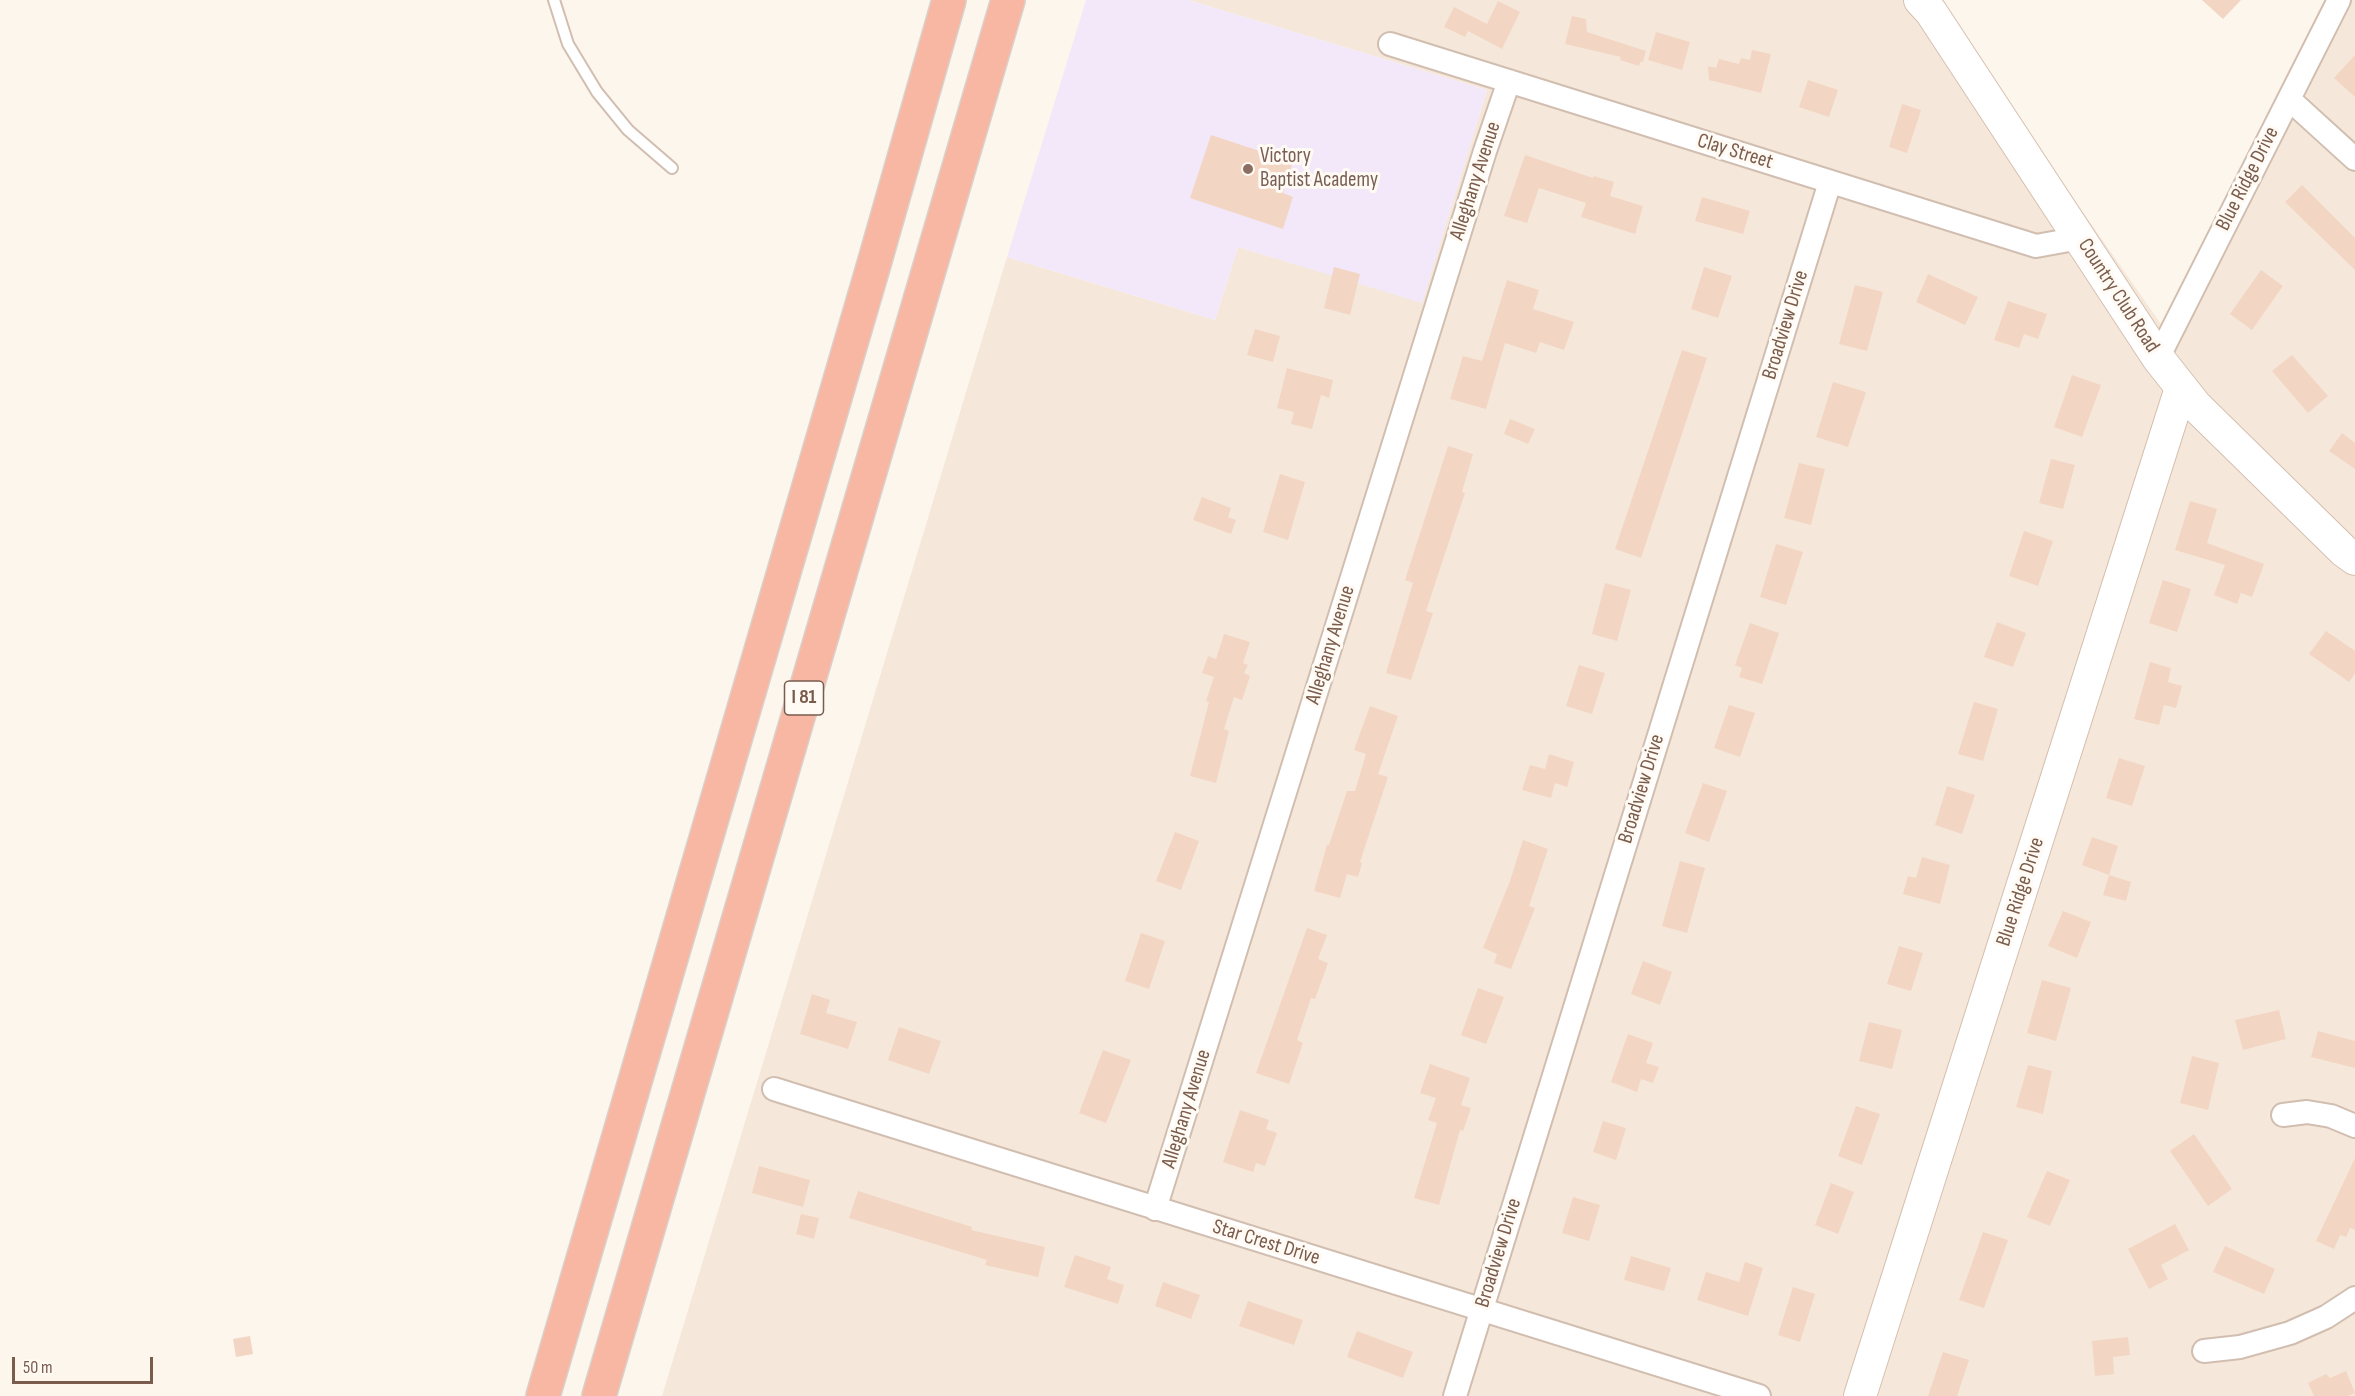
<!DOCTYPE html>
<html>
<head>
<meta charset="utf-8">
<style>
  body { margin:0 }
  #map { position:relative; width:2355px; height:1396px; overflow:hidden; background:#fdf6ec; font-family:"Sofia Sans Condensed",sans-serif }
  canvas { display:block }
  .scale { position:absolute; left:12px; top:1357px; width:141px; height:27px; box-sizing:border-box; border:3px solid #7a5c4d; border-top:0; padding-left:8px; font-size:18px; line-height:21px; white-space:nowrap; color:#7a5c4d; -webkit-text-stroke:4px #fffaf3; paint-order:stroke }
</style>
</head>
<body>
<div id="map">
<canvas width="2355" height="1396"></canvas>
<div class="scale">50 m</div>
</div>
<script>
const c = document.querySelector('canvas').getContext('2d');
c.lineJoin = 'round';
function paint(path, color) { c.fillStyle = color; c.fill(path, 'evenodd'); }
const toPath = rows => new Path2D(rows.map(r => 'M' + r).join(''));
function stroke(path, color, width, dash) { c.strokeStyle = color; c.lineWidth = width; c.lineCap = dash ? 'butt' : 'round'; c.setLineDash(dash || []); c.stroke(path); }
function write(font, color, halo, rows, align = 'center') {
  c.font = font + ' "Sofia Sans Condensed",sans-serif'; c.lineWidth = 6; c.setLineDash([]); c.textBaseline = 'middle'; c.strokeStyle = halo; c.fillStyle = color; for (const [text, x, y, turn = 0] of rows) {
    c.save(); c.translate(x, y); c.rotate((+turn || 0) * Math.PI / 180); c.textAlign = isNaN(turn) ? turn : align; if (halo) c.strokeText(text, 0, 0); c.fillText(text, 0, 0); c.restore();
  }
}
paint(toPath([
  [1188,0,1935,0,2163,327,2326,0,2355,0,2355,1396,662,1396,1007,257,1215,320,1238,247,1422,302,1487,90]
]), '#f5e8da');
paint(toPath([
  [1086,0,1188,0,1487,90,1422,303,1238,247,1215,320,1007,257]
]), '#f3e8fa');
paint(toPath([
  [2202,0,2241,0,2223,19],
  [1498,1,1520,12,1502,49,1468,31,1465,37,1444,27,1454,7,1487,24],
  [1572,16,1586,19,1587,32,1646,51,1643,62,1640,62,1639,66,1620,60,1621,57,1565,44],
  [1656,32,1690,42,1682,70,1648,60],
  [1752,50,1771,54,1761,93,1709,80,1708,66,1716,68,1719,59,1739,64,1741,58,1750,60],
  [2355,55,2355,97,2334,78],
  [1808,80,1838,90,1829,117,1799,107],
  [1902,104,1921,110,1907,153,1889,147],
  [1211,135,1293,162,1283,193,1293,197,1283,229,1190,198],
  [1525,155,1593,178,1594,176,1614,182,1610,196,1643,206,1635,234,1581,217,1586,203,1539,188,1527,223,1504,216],
  [2302,185,2355,238,2355,270,2285,202],
  [1702,197,1750,211,1743,234,1695,221],
  [1334,267,1360,274,1350,315,1324,308],
  [1704,267,1732,276,1718,318,1691,309],
  [2261,270,2283,286,2252,330,2230,314],
  [1928,274,1978,297,1965,325,1916,302],
  [1507,280,1539,290,1533,309,1574,322,1564,350,1540,342,1536,353,1505,343,1486,409,1450,399,1463,356,1482,361],
  [1855,285,1883,292,1867,351,1839,344],
  [2008,301,2047,314,2038,339,2024,334,2019,348,1994,340],
  [1255,329,1280,336,1273,362,1247,355],
  [1682,350,1707,358,1641,558,1615,549],
  [2292,355,2328,396,2308,413,2272,371],
  [1287,368,1333,380,1329,398,1321,395,1312,429,1291,424,1294,412,1277,408],
  [2072,375,2101,385,2082,437,2054,427],
  [1833,382,1866,392,1848,447,1816,437],
  [1510,419,1535,429,1528,444,1504,434],
  [2342,433,2355,443,2355,469,2329,451],
  [1448,446,1473,454,1462,492,1465,493,1426,611,1433,613,1411,680,1386,673,1413,583,1405,580],
  [2051,459,2075,465,2063,509,2039,503],
  [1799,463,1825,469,1811,525,1784,518],
  [1280,474,1305,482,1288,540,1263,532],
  [1202,497,1231,508,1228,517,1236,520,1231,534,1193,520],
  [2190,501,2217,509,2207,543,2264,564,2252,597,2241,593,2237,604,2214,595,2225,565,2175,550],
  [2024,531,2053,541,2038,586,2009,576],
  [1776,544,1803,552,1786,605,1760,597],
  [2163,580,2191,589,2177,632,2149,623],
  [1605,583,1631,590,1617,641,1592,634],
  [1997,622,2026,633,2013,667,1984,657],
  [1750,623,1779,633,1762,684,1739,677,1742,668,1735,665],
  [2326,631,2355,651,2355,673,2349,682,2309,654],
  [1224,634,1250,642,1243,663,1248,665,1244,673,1250,676,1242,700,1234,697,1224,729,1229,731,1216,783,1190,776,1209,702,1206,701,1214,677,1202,673,1208,656,1216,659],
  [2150,662,2171,668,2168,682,2182,686,2176,708,2164,705,2159,725,2134,719],
  [1579,665,1605,673,1592,714,1566,706],
  [1974,702,1998,709,1983,761,1958,754],
  [1729,705,1755,713,1740,757,1714,748],
  [1370,706,1398,716,1378,774,1388,777,1360,862,1362,863,1358,877,1347,874,1340,898,1314,891,1327,845,1329,845,1347,791,1355,791,1366,754,1354,750],
  [1549,754,1574,762,1567,787,1555,783,1551,798,1522,790,1530,765,1545,769],
  [2119,758,2145,766,2132,806,2106,798],
  [1703,783,1727,791,1709,842,1685,833],
  [1947,786,1975,795,1962,834,1935,825],
  [1175,832,1199,841,1181,890,1156,881],
  [2092,837,2118,846,2109,875,2082,865],
  [1523,840,1548,849,1529,906,1535,908,1511,969,1494,963,1497,954,1483,948,1510,881],
  [1922,857,1950,865,1940,904,1903,894,1908,876,1916,878],
  [1680,861,1705,868,1687,933,1662,926],
  [2109,875,2131,882,2126,901,2103,895],
  [2063,911,2091,922,2077,958,2048,946],
  [1307,928,1327,935,1318,959,1328,963,1315,999,1311,998,1297,1040,1303,1043,1289,1084,1256,1073],
  [1141,933,1165,941,1149,989,1125,981],
  [1899,946,1923,953,1911,991,1887,984],
  [1643,961,1672,972,1660,1005,1631,994],
  [2042,980,2071,988,2056,1041,2027,1033],
  [1478,988,1504,997,1486,1044,1461,1035],
  [812,994,830,1000,826,1013,857,1022,848,1049,800,1034],
  [2279,1010,2286,1039,2243,1050,2235,1020],
  [1869,1022,1902,1030,1892,1069,1859,1061],
  [899,1027,941,1041,929,1074,888,1060],
  [2318,1031,2355,1041,2355,1068,2311,1057],
  [1628,1034,1653,1043,1646,1063,1659,1067,1653,1083,1641,1079,1637,1092,1611,1082],
  [1103,1050,1131,1060,1106,1123,1079,1113],
  [2192,1056,2219,1063,2208,1110,2180,1103],
  [1430,1064,1470,1078,1461,1105,1471,1108,1463,1131,1460,1130,1439,1205,1414,1198,1437,1123,1428,1120,1436,1098,1420,1093],
  [2028,1065,2052,1071,2043,1114,2016,1107],
  [1856,1106,1880,1114,1862,1165,1838,1156],
  [1240,1110,1269,1120,1266,1129,1277,1133,1265,1166,1256,1163,1253,1172,1223,1162],
  [1603,1121,1626,1128,1616,1160,1593,1152],
  [2194,1134,2232,1189,2208,1206,2170,1151],
  [2355,1158,2355,1230,2350,1228,2346,1237,2340,1235,2334,1249,2316,1241],
  [759,1166,810,1180,803,1207,752,1193],
  [2047,1171,2070,1180,2050,1226,2027,1217],
  [1831,1183,1854,1192,1838,1234,1815,1225],
  [858,1191,972,1227,971,1230,1045,1247,1038,1277,985,1265,987,1260,849,1218],
  [1573,1197,1600,1205,1589,1241,1562,1233],
  [801,1214,819,1218,814,1239,796,1234],
  [2175,1224,2189,1250,2161,1265,2168,1279,2149,1289,2128,1249],
  [1983,1232,2008,1240,1984,1308,1959,1300],
  [2225,1246,2275,1269,2264,1294,2213,1272],
  [1075,1255,1111,1267,1107,1279,1124,1285,1118,1304,1064,1287],
  [1631,1256,1671,1268,1664,1291,1624,1280],
  [1745,1262,1763,1268,1748,1316,1697,1300,1706,1272,1739,1282],
  [1163,1282,1200,1295,1191,1319,1155,1306],
  [1793,1287,1815,1294,1800,1342,1778,1335],
  [1248,1301,1303,1320,1294,1345,1239,1326],
  [1357,1331,1413,1352,1403,1378,1347,1357],
  [250,1336,253,1354,236,1357,233,1339],
  [2128,1337,2130,1355,2113,1357,2114,1374,2095,1376,2092,1341],
  [1943,1352,1969,1360,1957,1396,1928,1396],
  [2346,1371,2355,1393,2348,1396,2314,1396,2308,1383,2326,1374,2330,1378]
]), '#f3d5c3');
const lane = toPath([
  [554,0,568,44,597,92,628,130,672,168]
]);
const street = toPath([
  [1390,44,2036,246,2080,238],
  [2289,99,2355,159],
  [2158,358,2339,0],
  [774,1089,1759,1396],
  [2283,1115,2307,1112,2331,1116,2355,1126],
  [1155,1209,1485,151,1509,81],
  [2204,1351,2240,1347,2290,1333,2326,1317,2355,1298],
  [1455,1396,1830,182]
]);
const secondary = toPath([
  [1920,0,1931,12,2158,358,2196,406,2344,551,2355,559],
  [1860,1396,2181,388]
]);
const highway = toPath([
  [543,1396,874,264,949,0],
  [599,1396,1008,0]
]);
stroke(lane, '#d1beb0', 14);
stroke(street, '#d1beb0', 26);
stroke(secondary, '#d6c0b0', 34);
stroke(highway, '#dad1cd', 36);
stroke(lane, '#fff', 10);
stroke(street, '#fff', 22);
stroke(secondary, '#fff', 32);
stroke(highway, '#f7b7a3', 33);
for (const [x, y, r, color] of [
  [1248,169,6,"#8d6e63"]
]) { const dot = new Path2D(); dot.arc(x, y, r, 0, 2 * Math.PI); c.fillStyle = color; c.fill(dot); stroke(dot, '#fffaf3', 2); }
for (const [x, y, w] of [
  [804,698,39]
]) { const box = new Path2D(); box.roundRect(x - w / 2, y - 17, w, 34, 4.5); c.fillStyle = '#fffaf3'; c.fill(box); stroke(box, '#7a5c4d', 1.5); }
write('bold 20px', '#7a5c4d', null, [
  ["I 81",804,698]
]);
write('21px', '#7a5c4d', '#fffaf3', [
  ["Clay Street",1735,152,17],
  ["Blue Ridge Drive",2248,179,-63],
  ["Alleghany Avenue",1476,181,-72],
  ["Country Club Road",2118,296,57],
  ["Broadview Drive",1786,325,-73],
  ["Alleghany Avenue",1331,645,-73],
  ["Broadview Drive",1642,789,-73],
  ["Blue Ridge Drive",2021,892,-72],
  ["Alleghany Avenue",1187,1109,-73],
  ["Star Crest Drive",1266,1243,17],
  ["Broadview Drive",1499,1253,-73]
]);
write('21px', '#785e54', '#fffaf3', [
  ["Victory",1260,157],
  ["Baptist Academy",1260,181]
], 'left');
</script>
</body>
</html>
